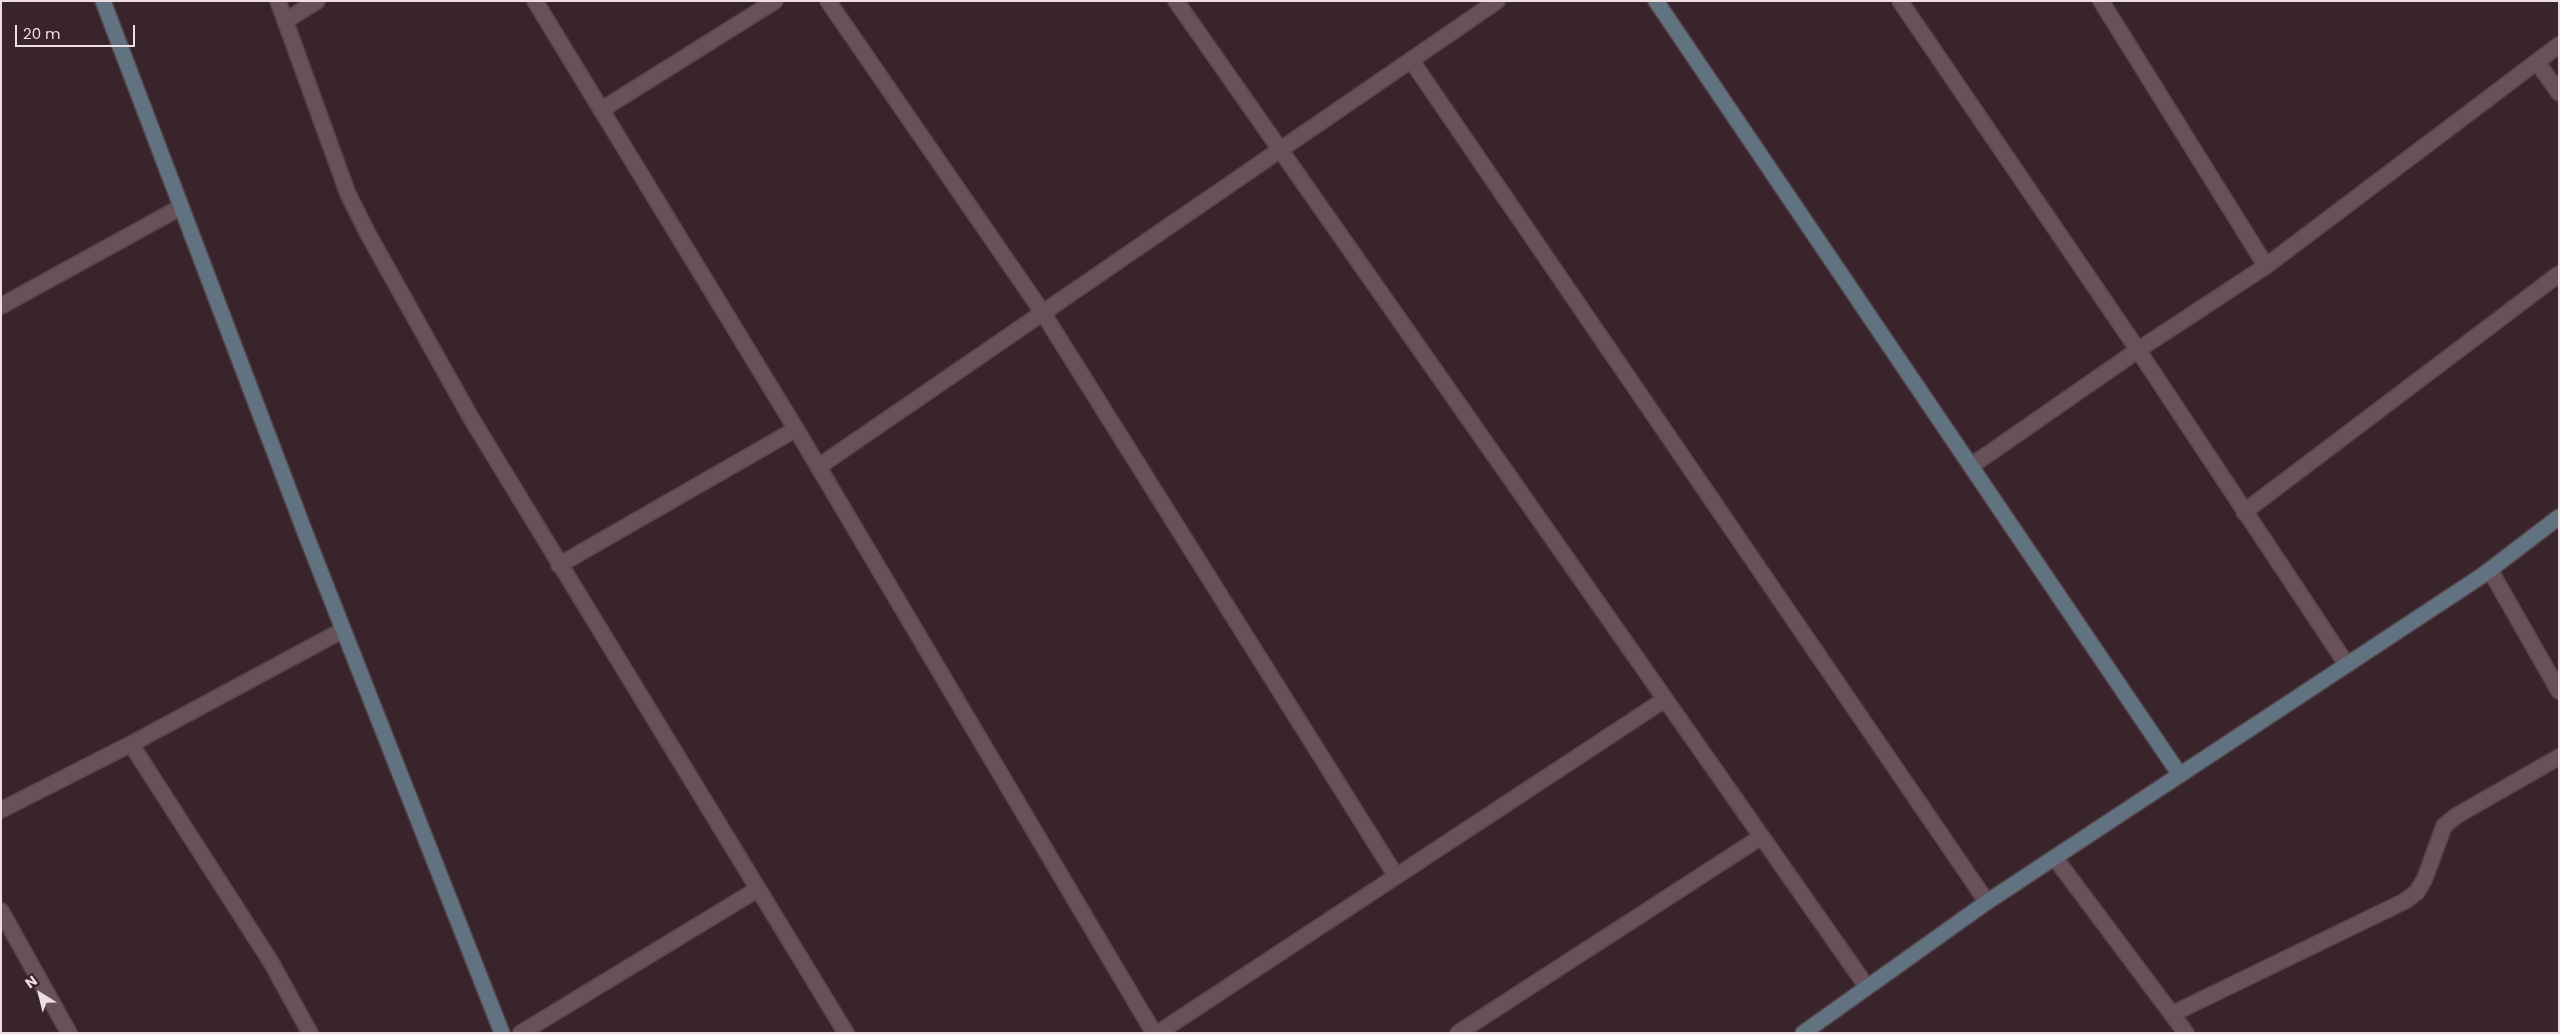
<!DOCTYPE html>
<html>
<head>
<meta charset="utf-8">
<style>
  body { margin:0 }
  #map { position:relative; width:2560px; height:1034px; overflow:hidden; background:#39242c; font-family:Poppins,sans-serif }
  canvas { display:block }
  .frame { position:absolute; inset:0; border:2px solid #eddee2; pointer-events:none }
  .north { position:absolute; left:15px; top:969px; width:50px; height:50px; -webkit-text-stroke:4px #39242c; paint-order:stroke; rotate:324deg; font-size:14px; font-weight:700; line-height:20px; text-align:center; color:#eddee2 }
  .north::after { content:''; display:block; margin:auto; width:18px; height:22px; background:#eddee2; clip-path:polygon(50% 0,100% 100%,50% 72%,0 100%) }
  .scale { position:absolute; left:15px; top:25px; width:120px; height:22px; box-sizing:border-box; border:2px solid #eddee2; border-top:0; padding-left:6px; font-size:15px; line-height:18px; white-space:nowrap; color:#eddee2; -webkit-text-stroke:4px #39242c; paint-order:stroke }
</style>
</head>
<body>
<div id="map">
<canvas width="2560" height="1034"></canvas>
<div class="frame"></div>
<div class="north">N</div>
<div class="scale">20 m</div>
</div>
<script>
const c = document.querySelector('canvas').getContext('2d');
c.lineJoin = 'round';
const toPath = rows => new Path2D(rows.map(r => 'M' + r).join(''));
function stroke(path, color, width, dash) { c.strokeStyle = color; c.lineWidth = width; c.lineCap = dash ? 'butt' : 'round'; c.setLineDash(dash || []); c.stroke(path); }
const street = toPath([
  [278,1,348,194,368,234,471,418,846,1033],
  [535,1,796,429,1154,1033],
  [828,1,1043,313,1396,876],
  [1176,1,1867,987],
  [1900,1,2138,350,2347,665],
  [2101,1,2266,266],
  [285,21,317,1],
  [1411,60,1987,902],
  [2537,62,2559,93],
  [601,110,775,1],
  [1,306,181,207],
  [1971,466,2138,350,2266,266,2559,45],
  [818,467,1497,1],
  [2244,512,2559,274],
  [559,565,796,429],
  [2490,570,2559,691],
  [131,744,271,962,310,1033],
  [1,810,131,744,343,630],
  [2055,858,2186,1033],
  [1,911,69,1033],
  [2172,1014,2405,901,2417,892,2425,878,2444,826,2456,816,2559,757],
  [521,1033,758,889],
  [1158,1033,1664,700],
  [1458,1033,1761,837]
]);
const secondary = toPath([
  [103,1,306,535,502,1033],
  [1656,1,2180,775],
  [1803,1033,1987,902,2483,575,2559,517]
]);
stroke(street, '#55434a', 18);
stroke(secondary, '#55434a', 18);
stroke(street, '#695159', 15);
stroke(secondary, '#617281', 15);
</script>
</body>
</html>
